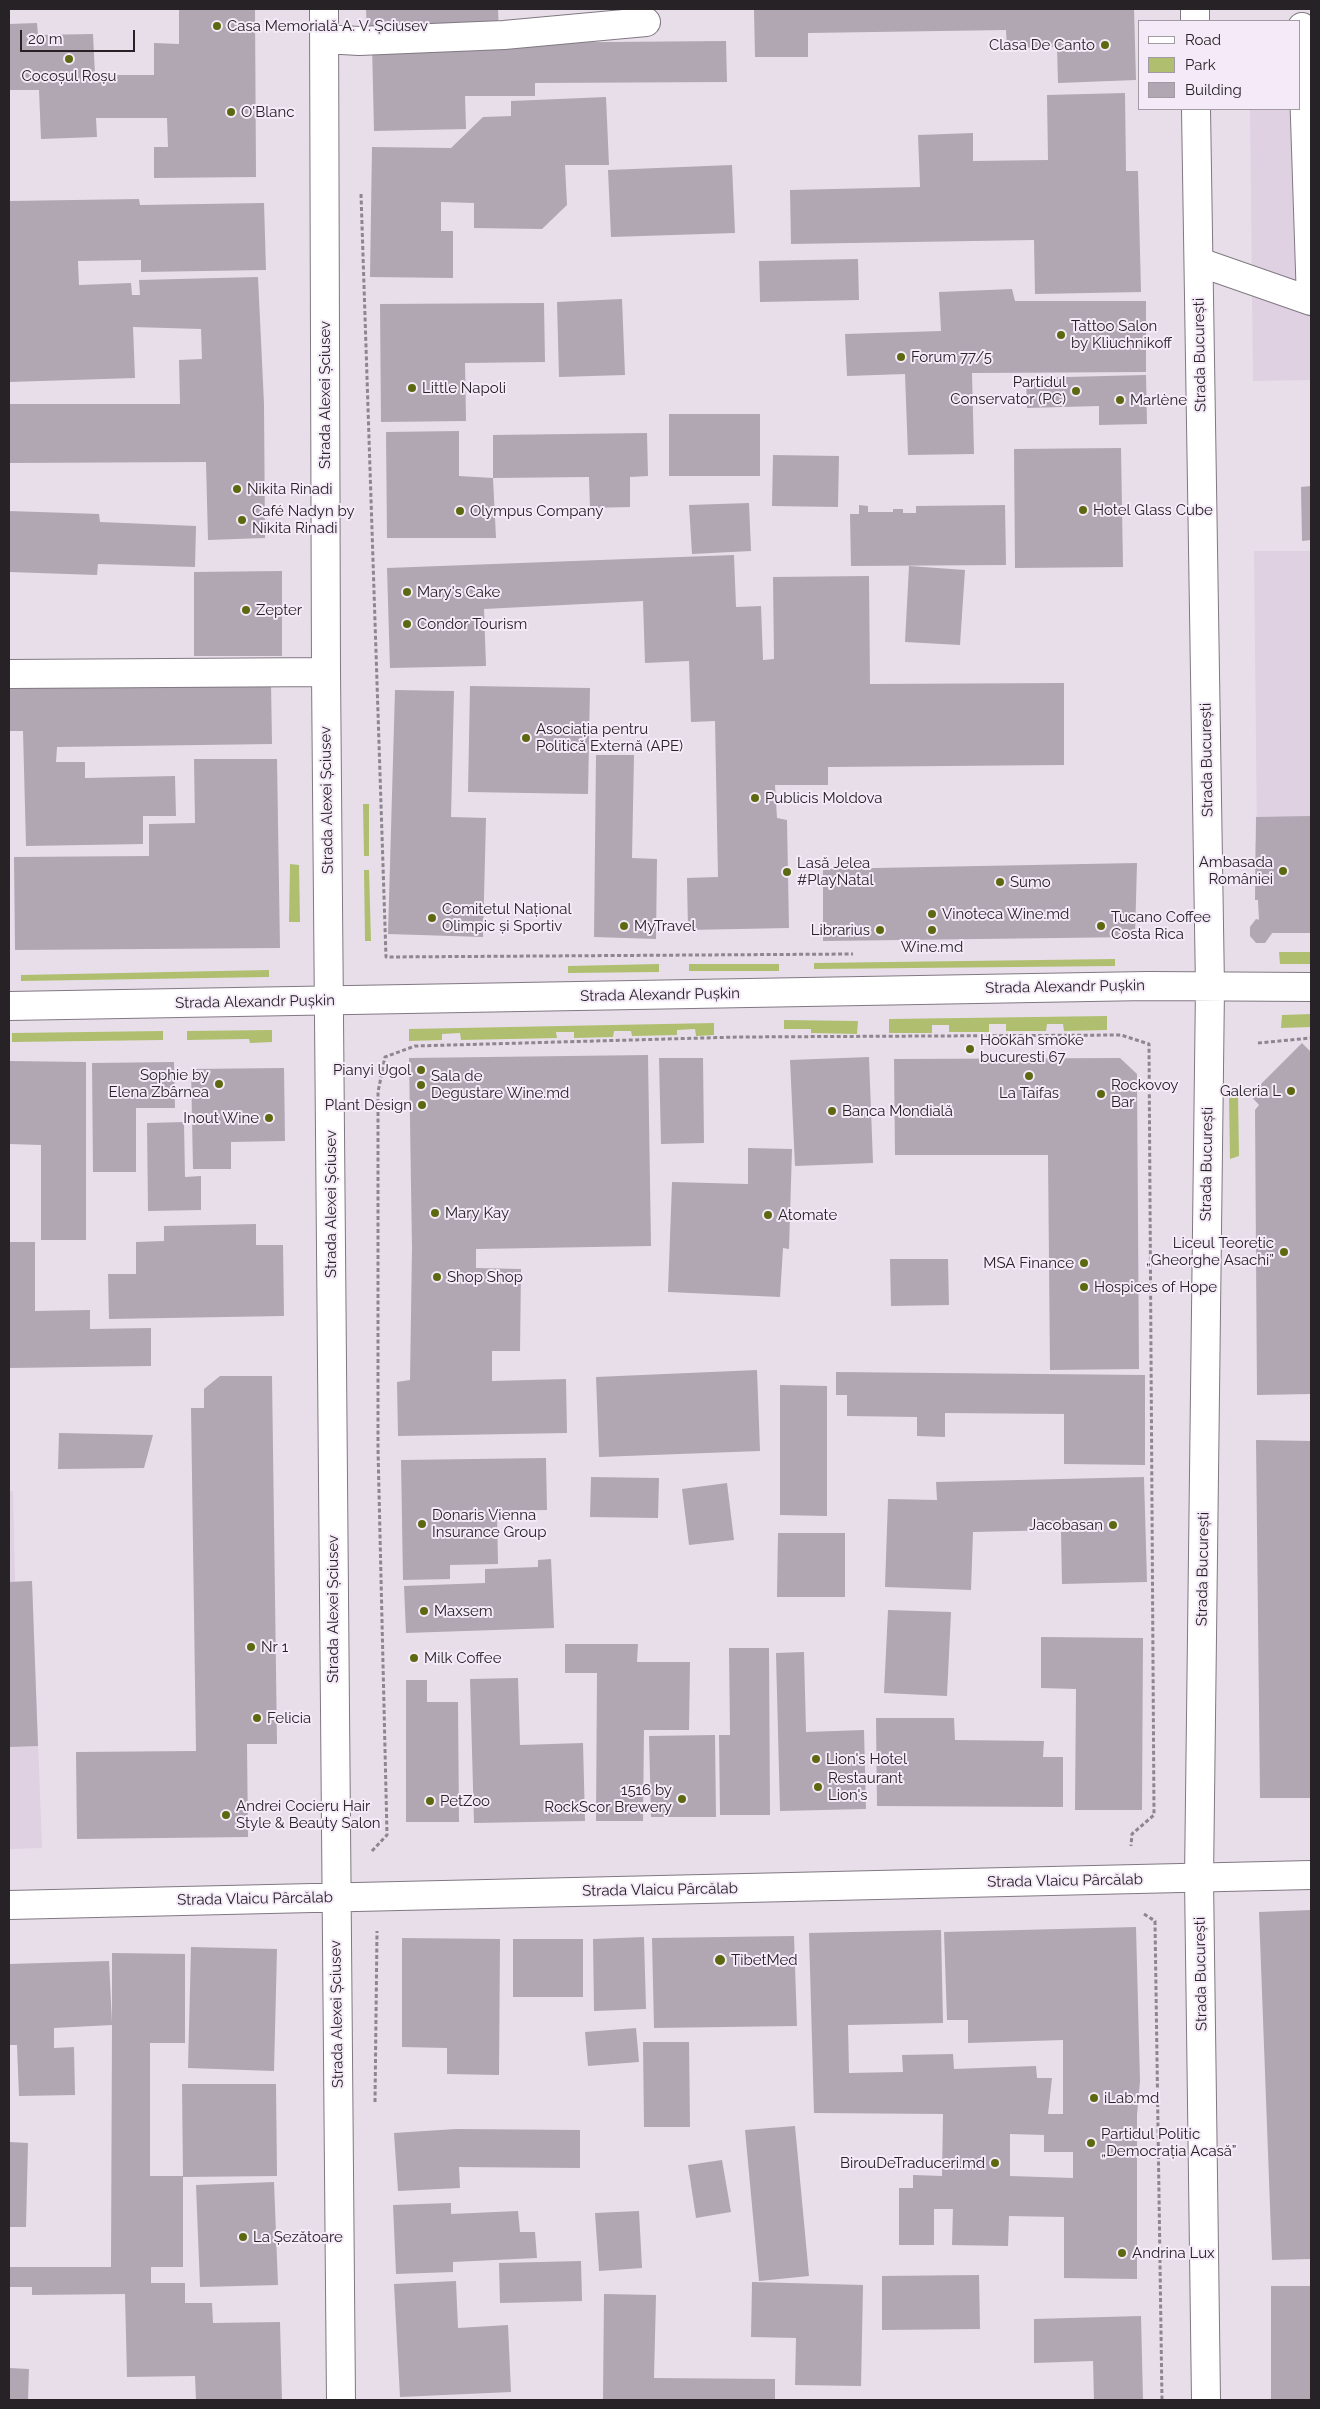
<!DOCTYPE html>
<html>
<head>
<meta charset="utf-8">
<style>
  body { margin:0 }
  #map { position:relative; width:1320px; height:2409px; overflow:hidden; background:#e8deea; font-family:Raleway,sans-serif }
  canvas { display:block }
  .frame { position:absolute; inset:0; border:10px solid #262226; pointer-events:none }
  .legend { position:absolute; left:1138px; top:20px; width:162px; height:90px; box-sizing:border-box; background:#f5ebf8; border:1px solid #a29ba4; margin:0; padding:6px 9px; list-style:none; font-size:15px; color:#262226 }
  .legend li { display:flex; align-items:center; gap:10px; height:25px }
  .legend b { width:25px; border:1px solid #a29ba4 }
  .scale { position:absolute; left:20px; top:30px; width:115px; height:22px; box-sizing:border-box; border:2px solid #262226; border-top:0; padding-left:6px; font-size:15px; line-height:18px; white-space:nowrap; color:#262226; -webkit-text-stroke:4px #f5ebf8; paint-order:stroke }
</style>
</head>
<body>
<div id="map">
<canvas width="1320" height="2409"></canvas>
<div class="frame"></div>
<ul class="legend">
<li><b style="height:6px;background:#fff"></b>Road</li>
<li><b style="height:14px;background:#afbf6f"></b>Park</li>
<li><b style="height:14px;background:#b0a7b2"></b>Building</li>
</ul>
<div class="scale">20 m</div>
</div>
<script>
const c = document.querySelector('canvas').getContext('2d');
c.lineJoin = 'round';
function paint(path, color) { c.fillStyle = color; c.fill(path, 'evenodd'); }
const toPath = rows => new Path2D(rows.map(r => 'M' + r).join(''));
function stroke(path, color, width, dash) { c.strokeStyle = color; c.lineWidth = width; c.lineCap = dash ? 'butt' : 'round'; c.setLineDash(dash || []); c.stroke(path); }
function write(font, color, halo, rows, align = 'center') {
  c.font = font + ' Raleway,sans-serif'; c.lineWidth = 4; c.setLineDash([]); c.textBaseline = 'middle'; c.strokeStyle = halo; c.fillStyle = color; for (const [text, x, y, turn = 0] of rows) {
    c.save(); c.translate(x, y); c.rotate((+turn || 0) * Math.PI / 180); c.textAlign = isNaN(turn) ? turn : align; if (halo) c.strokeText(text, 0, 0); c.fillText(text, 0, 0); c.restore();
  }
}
paint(toPath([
  [1311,35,1311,380,1253,381,1250,109,1299,109],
  [1254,551,1311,551,1311,932,1273,933,1265,943,1256,943,1250,936,1250,927,1256,919,1259,919,1258,900,1255,900,1255,842,1257,842],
  [9,1491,13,1491,15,1582,32,1581,42,1848,9,1849]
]), '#dfd0e2');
paint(toPath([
  [363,804,369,804,369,856,364,856],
  [290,864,299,865,300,922,289,922],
  [364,870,369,870,371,941,365,941],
  [1279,952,1311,952,1311,964,1280,964],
  [1115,959,1115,966,814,969,814,963],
  [659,964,659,972,568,973,568,966],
  [689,964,779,964,779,971,689,971],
  [269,970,269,977,21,981,21,975],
  [1311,1014,1311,1027,1281,1028,1282,1015],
  [1107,1016,1107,1030,1064,1031,1063,1024,1047,1024,1046,1031,1006,1031,1006,1024,989,1024,989,1032,949,1032,949,1025,932,1025,932,1033,889,1033,889,1019],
  [784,1020,858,1021,857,1034,811,1033,811,1029,784,1029],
  [714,1023,714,1035,696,1036,695,1029,677,1030,677,1035,632,1036,631,1031,614,1031,613,1037,574,1038,574,1032,556,1032,557,1038,461,1040,460,1033,442,1034,442,1040,409,1041,409,1029],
  [272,1030,272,1042,250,1043,249,1039,187,1040,187,1031],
  [163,1031,163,1040,12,1042,12,1033],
  [1238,1094,1239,1156,1230,1159,1229,1097]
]), '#afbf6f');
paint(toPath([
  [179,9,255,9,256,177,154,178,154,147,168,147,167,118,96,118,97,137,41,139,39,90,9,90,9,24,37,23,38,35,93,34,95,75,154,75,154,43,179,44],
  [366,9,498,9,499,33,367,36],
  [754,9,1134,9,1136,80,1058,83,1057,47,1007,48,1006,30,808,33,808,57,755,57],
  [726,41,727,82,535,83,535,96,465,96,466,129,374,131,372,44],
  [1125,93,1126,171,1138,171,1141,292,1035,294,1034,240,791,244,790,190,920,187,918,135,973,133,973,161,1048,160,1047,95],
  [606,97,609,165,565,165,567,205,542,229,474,228,474,203,441,202,441,231,453,231,453,278,370,277,372,147,451,148,483,117,511,116,511,101],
  [732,165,735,233,611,237,608,170],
  [139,199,140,205,264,203,266,270,141,272,141,260,78,261,79,285,131,283,132,295,140,295,139,280,258,277,264,404,265,538,208,540,206,462,9,463,9,404,180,404,179,360,202,359,201,329,133,327,135,378,9,382,9,201],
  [858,259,859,300,760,302,759,261],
  [1012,289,1015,301,1146,301,1146,372,972,373,974,454,908,455,905,374,847,376,845,334,941,331,939,292],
  [622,299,625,375,559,377,557,302],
  [544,303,545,362,465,363,466,421,381,422,380,304],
  [1146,375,1147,424,1099,425,1099,406,1027,408,1026,378],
  [669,414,760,414,760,476,669,476],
  [459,431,459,476,493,478,493,435,647,433,648,476,630,477,630,507,590,508,589,477,493,478,496,538,387,538,386,432],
  [1121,448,1123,567,1015,568,1014,449],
  [773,455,839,456,838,507,772,506],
  [1311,486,1311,540,1302,541,1301,487],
  [749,503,751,551,692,554,689,505],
  [859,505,868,506,868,512,893,512,893,509,903,509,903,513,916,513,916,506,1005,505,1006,565,851,566,850,514,859,514],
  [9,511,99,514,100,522,196,526,195,567,98,564,97,575,9,572],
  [734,555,736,607,761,606,763,660,774,659,773,577,869,576,870,684,1064,683,1064,765,828,767,828,785,775,785,777,818,787,820,789,928,688,930,687,878,718,877,715,721,691,722,689,661,645,663,643,601,484,609,486,666,390,668,387,568],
  [909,566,965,570,960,645,905,642],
  [282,571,282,656,194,656,194,572],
  [271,683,272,744,57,747,56,762,85,762,85,778,175,776,176,816,143,816,143,844,26,846,23,731,9,731,9,687],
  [470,686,590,688,588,794,468,792],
  [395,690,454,691,451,817,486,818,483,937,388,934],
  [596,755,634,755,632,858,657,859,656,939,594,937],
  [194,759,277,759,280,948,15,950,14,857,149,856,149,824,195,823],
  [1311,816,1311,933,1272,933,1265,943,1256,943,1250,936,1250,927,1256,919,1259,920,1258,900,1255,900,1256,817],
  [1137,863,1135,937,823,941,823,869],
  [1302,1043,1311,1052,1311,1394,1257,1395,1255,1110,1259,1105,1250,1095],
  [648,1055,651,1246,476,1249,476,1268,521,1269,520,1351,492,1351,492,1381,566,1379,567,1433,398,1436,397,1382,410,1380,412,1248,409,1058],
  [869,1057,873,1163,795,1166,790,1060],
  [659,1058,703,1058,704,1143,661,1144],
  [1120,1058,1137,1074,1139,1369,1050,1370,1048,1155,895,1155,894,1059],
  [9,1061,86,1062,86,1240,41,1240,41,1145,9,1144],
  [174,1062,175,1108,136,1108,136,1172,93,1172,92,1063],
  [284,1068,285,1141,231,1142,231,1169,193,1169,191,1069],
  [184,1122,185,1177,201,1176,201,1210,148,1211,147,1123],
  [748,1148,792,1149,789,1249,783,1248,780,1297,668,1292,672,1182,748,1184],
  [256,1224,256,1245,283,1245,284,1316,109,1319,108,1274,136,1274,136,1242,164,1241,164,1226],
  [9,1242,35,1242,35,1311,90,1310,90,1329,151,1328,151,1366,9,1368],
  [890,1259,948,1259,949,1305,891,1306],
  [757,1370,760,1451,599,1457,596,1377],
  [836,1372,1145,1375,1145,1465,1064,1464,1064,1414,945,1413,945,1437,917,1436,917,1417,847,1416,847,1395,836,1395],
  [220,1376,272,1376,277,1744,247,1744,248,1837,77,1839,76,1752,196,1751,191,1408,204,1408,204,1389],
  [780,1385,827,1386,827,1516,780,1515],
  [59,1433,153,1435,144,1468,58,1469],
  [1256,1440,1311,1441,1311,1798,1260,1798],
  [546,1458,547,1510,497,1511,498,1564,450,1565,450,1579,403,1580,401,1460],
  [591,1477,659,1478,658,1518,590,1517],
  [1144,1477,1147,1582,1062,1584,1061,1530,973,1532,971,1590,885,1587,888,1499,937,1500,936,1482],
  [727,1483,734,1540,689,1545,682,1489],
  [778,1533,845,1533,845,1597,777,1597],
  [551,1559,554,1628,406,1633,404,1586,485,1583,485,1569,538,1567,538,1560],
  [32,1581,38,1746,9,1747,9,1582],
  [888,1610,951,1612,947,1696,884,1693],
  [1041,1637,1143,1638,1142,1810,1075,1810,1076,1689,1041,1688],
  [565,1644,638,1644,637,1662,690,1662,689,1730,644,1730,643,1821,596,1821,597,1673,565,1673],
  [729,1648,769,1648,770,1815,720,1815,719,1735,730,1735],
  [804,1652,806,1732,864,1730,866,1809,780,1811,776,1653],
  [518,1678,520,1745,583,1743,585,1821,474,1823,470,1679],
  [406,1680,427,1680,427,1702,458,1702,459,1822,406,1822],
  [876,1718,954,1718,955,1740,1044,1741,1043,1757,1063,1757,1063,1807,877,1806],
  [715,1735,716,1817,651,1817,649,1736],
  [1311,1910,1311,2259,1272,2260,1259,1912],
  [1136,1927,1140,2081,1137,2115,1137,2279,1064,2278,1064,2217,1009,2216,1008,2246,952,2245,953,2209,934,2209,934,2245,899,2245,899,2188,913,2188,913,2175,942,2176,943,2114,814,2113,809,1933,941,1930,943,2023,848,2025,849,2073,903,2072,902,2055,953,2054,954,2069,1036,2066,1037,2078,1052,2078,1048,2114,1063,2114,1063,2040,968,2043,968,2020,947,2020,944,1932],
  [1010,2134,1044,2135,1044,2152,1073,2152,1073,2178,1010,2176],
  [794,1936,797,2026,654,2028,652,1938],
  [644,1937,646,2009,594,2011,593,1939],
  [402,1938,500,1939,499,2075,447,2074,447,2048,402,2047],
  [513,1939,583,1939,583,1997,513,1997],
  [191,1947,277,1949,274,2071,188,2068],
  [112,1953,185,1954,185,2043,150,2043,150,2176,183,2176,183,2267,151,2267,151,2283,185,2283,185,2303,212,2303,213,2323,280,2322,282,2400,196,2400,195,2376,127,2377,125,2294,32,2295,32,2287,9,2287,9,2267,111,2267,112,2025,54,2028,54,2048,74,2047,75,2095,19,2096,17,2045,9,2045,9,1964,109,1961,112,2023],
  [636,2028,639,2062,588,2066,585,2032],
  [643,2042,689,2042,690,2127,644,2127],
  [182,2084,276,2084,277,2176,183,2177],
  [795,2126,809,2276,759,2281,745,2130],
  [456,2129,580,2130,580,2168,459,2167,460,2188,398,2191,394,2133],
  [9,2142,28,2143,26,2227,9,2227],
  [722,2160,731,2212,696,2218,688,2165],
  [274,2182,278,2285,200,2287,196,2185],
  [451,2203,451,2214,518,2211,520,2232,535,2232,537,2258,453,2262,453,2272,396,2274,393,2205],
  [639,2211,642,2268,599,2271,595,2213],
  [581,2261,582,2301,500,2303,499,2263],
  [979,2275,980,2329,882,2330,882,2276],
  [456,2281,458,2328,508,2325,511,2392,400,2397,394,2284],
  [752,2282,863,2285,861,2386,795,2385,796,2338,751,2337],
  [1271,2286,1311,2286,1311,2400,1271,2400],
  [604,2294,656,2295,654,2378,775,2379,775,2400,603,2400],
  [1141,2316,1143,2400,1094,2400,1093,2361,1034,2363,1034,2319],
  [9,2368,29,2369,28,2400,9,2400]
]), '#b0a7b2');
const minor = toPath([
  [324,9,326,672,341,2400],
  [325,39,359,41,504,35,646,22],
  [1199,262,1311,301,1302,27],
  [9,674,326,672],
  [9,1905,1311,1875]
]);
const major = toPath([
  [1195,9,1195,21],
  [1196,109,1210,987,1199,1879,1206,2400],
  [9,1006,1147,986,1311,987]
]);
stroke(minor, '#807882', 30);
stroke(major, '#807882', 30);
stroke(toPath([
  [361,194,386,957,853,954],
  [1258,1043,1311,1038],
  [372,1851,387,1835,378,1449,378,1092,385,1057,415,1046,739,1037,1121,1035,1149,1044,1154,1815,1132,1834,1131,1846],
  [1144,1914,1155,1921,1162,2400],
  [375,2102,377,1931]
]), '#8d868e', 3, [4, 2.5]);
stroke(minor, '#fff', 28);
stroke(major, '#fff', 28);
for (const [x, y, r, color] of [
  [217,26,5,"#5c6910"],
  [1105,45,5,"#5c6910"],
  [69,59,5,"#5c6910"],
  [231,112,5,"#5c6910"],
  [1061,335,5,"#5c6910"],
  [901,357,5,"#5c6910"],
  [412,388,5,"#5c6910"],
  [1076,391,5,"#5c6910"],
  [1120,400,5,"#5c6910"],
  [237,489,5,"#5c6910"],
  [1083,510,5,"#5c6910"],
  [460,511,5,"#5c6910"],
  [242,520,5,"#5c6910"],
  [407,592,5,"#5c6910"],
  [246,610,5,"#5c6910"],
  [407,624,5,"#5c6910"],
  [526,738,5,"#5c6910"],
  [755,798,5,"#5c6910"],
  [1283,871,5,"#5c6910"],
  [787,872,5,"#5c6910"],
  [1000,882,5,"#5c6910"],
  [932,914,5,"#5c6910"],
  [432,918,5,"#5c6910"],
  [624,926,5,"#5c6910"],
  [1101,926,5,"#5c6910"],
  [880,930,5,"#5c6910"],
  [932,930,5,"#5c6910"],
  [970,1049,5,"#5c6910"],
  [421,1070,5,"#5c6910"],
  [1029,1076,5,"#5c6910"],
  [219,1084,5,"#5c6910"],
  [421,1085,5,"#5c6910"],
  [1291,1091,5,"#5c6910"],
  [1101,1094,5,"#5c6910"],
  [422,1105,5,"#5c6910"],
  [832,1111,5,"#5c6910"],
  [269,1118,5,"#5c6910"],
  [435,1213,5,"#5c6910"],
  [768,1215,5,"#5c6910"],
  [1284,1252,5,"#5c6910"],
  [1084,1263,5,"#5c6910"],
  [437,1277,5,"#5c6910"],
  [1084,1287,5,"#5c6910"],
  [422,1524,5,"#5c6910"],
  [1113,1525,5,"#5c6910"],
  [424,1611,5,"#5c6910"],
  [251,1647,5,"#5c6910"],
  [414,1658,5,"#5c6910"],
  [257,1718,5,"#5c6910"],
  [816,1759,5,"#5c6910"],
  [818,1787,5,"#5c6910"],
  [682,1799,5,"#5c6910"],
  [430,1801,5,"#5c6910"],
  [226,1815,5,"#5c6910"],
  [720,1960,6,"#5c6910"],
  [1094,2098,5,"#5c6910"],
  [1091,2143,5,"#5c6910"],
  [995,2163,5,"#5c6910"],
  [243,2237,5,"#5c6910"],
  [1122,2253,5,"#5c6910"]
]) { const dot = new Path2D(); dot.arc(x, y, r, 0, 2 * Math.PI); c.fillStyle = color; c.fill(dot); stroke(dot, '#f5ebf8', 2); }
write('15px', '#262226', '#f5ebf8', [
  ["Casa Memorială A. V. Șciusev",227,26],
  ["Clasa De Canto",1095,45,"right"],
  ["Cocoșul Roșu",69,76,"center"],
  ["O'Blanc",241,112],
  ["Tattoo Salon",1071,326],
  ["by Kliuchnikoff",1071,343],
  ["Forum 77/5",911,357],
  ["Partidul",1066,382,"right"],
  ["Conservator (PC)",1066,399,"right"],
  ["Little Napoli",422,388],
  ["Marlène",1130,400],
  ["Nikita Rinadi",247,489],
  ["Hotel Glass Cube",1093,510],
  ["Café Nadyn by",252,511],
  ["Nikita Rinadi",252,528],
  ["Olympus Company",470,511],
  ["Mary's Cake",417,592],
  ["Zepter",256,610],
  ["Condor Tourism",417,624],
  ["Asociația pentru",536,729],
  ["Politică Externă (APE)",536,746],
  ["Publicis Moldova",765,798],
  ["Ambasada",1273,862,"right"],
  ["României",1273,879,"right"],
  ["Lasă Jelea",797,863],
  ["#PlayNatal",797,880],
  ["Sumo",1010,882],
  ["Comitetul Național",442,909],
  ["Olimpic și Sportiv",442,926],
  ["Vinoteca Wine.md",942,914],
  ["Tucano Coffee",1111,917],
  ["Costa Rica",1111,934],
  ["MyTravel",634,926],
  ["Librarius",870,930,"right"],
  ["Wine.md",932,947,"center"],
  ["Hookah smoke",980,1040],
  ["bucuresti 67",980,1057],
  ["Pianyi Ugol",411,1070,"right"],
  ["Sophie by",209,1075,"right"],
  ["Elena Zbârnea",209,1092,"right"],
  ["Sala de",431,1076],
  ["Degustare Wine.md",431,1093],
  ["Rockovoy",1111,1085],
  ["Bar",1111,1102],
  ["Galeria L",1281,1091,"right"],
  ["La Taifas",1029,1093,"center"],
  ["Plant Design",412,1105,"right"],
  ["Banca Mondială",842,1111],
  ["Inout Wine",259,1118,"right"],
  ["Mary Kay",445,1213],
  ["Atomate",778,1215],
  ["Liceul Teoretic",1274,1243,"right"],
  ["„Gheorghe Asachi”",1274,1260,"right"],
  ["MSA Finance",1074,1263,"right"],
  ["Shop Shop",447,1277],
  ["Hospices of Hope",1094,1287],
  ["Donaris Vienna",432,1515],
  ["Insurance Group",432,1532],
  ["Jacobasan",1103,1525,"right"],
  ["Maxsem",434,1611],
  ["Nr 1",261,1647],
  ["Milk Coffee",424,1658],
  ["Felicia",267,1718],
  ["Lion's Hotel",826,1759],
  ["Restaurant",828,1778],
  ["Lion's",828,1795],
  ["1516 by",672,1790,"right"],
  ["RockScor Brewery",672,1807,"right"],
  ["PetZoo",440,1801],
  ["Andrei Cocieru Hair",236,1806],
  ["Style & Beauty Salon",236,1823],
  ["TibetMed",731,1960],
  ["iLab.md",1104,2098],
  ["Partidul Politic",1101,2134],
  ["„Democrația Acasă”",1101,2151],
  ["BirouDeTraduceri.md",985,2163,"right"],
  ["La Șezătoare",253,2237],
  ["Andrina Lux",1132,2253]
], 'left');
write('15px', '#262226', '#f5ebf8', [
  ["Strada București",1200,355,-91],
  ["Strada Alexei Șciusev",325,395,-90],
  ["Strada București",1207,760,-91],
  ["Strada Alexei Șciusev",327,800,-91],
  ["Strada Alexandr Pușkin",1065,987,-1],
  ["Strada Alexandr Pușkin",660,995,-1],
  ["Strada Alexandr Pușkin",255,1002,-1],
  ["Strada București",1207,1164,-89],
  ["Strada Alexei Șciusev",331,1204,-90],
  ["Strada București",1203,1569,-89],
  ["Strada Alexei Șciusev",333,1609,-90],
  ["Strada Vlaicu Pârcălab",1065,1881,-1],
  ["Strada Vlaicu Pârcălab",660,1890,-1],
  ["Strada Vlaicu Pârcălab",255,1899,-1],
  ["Strada București",1201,1974,-91],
  ["Strada Alexei Șciusev",337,2014,-91]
]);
</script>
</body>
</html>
